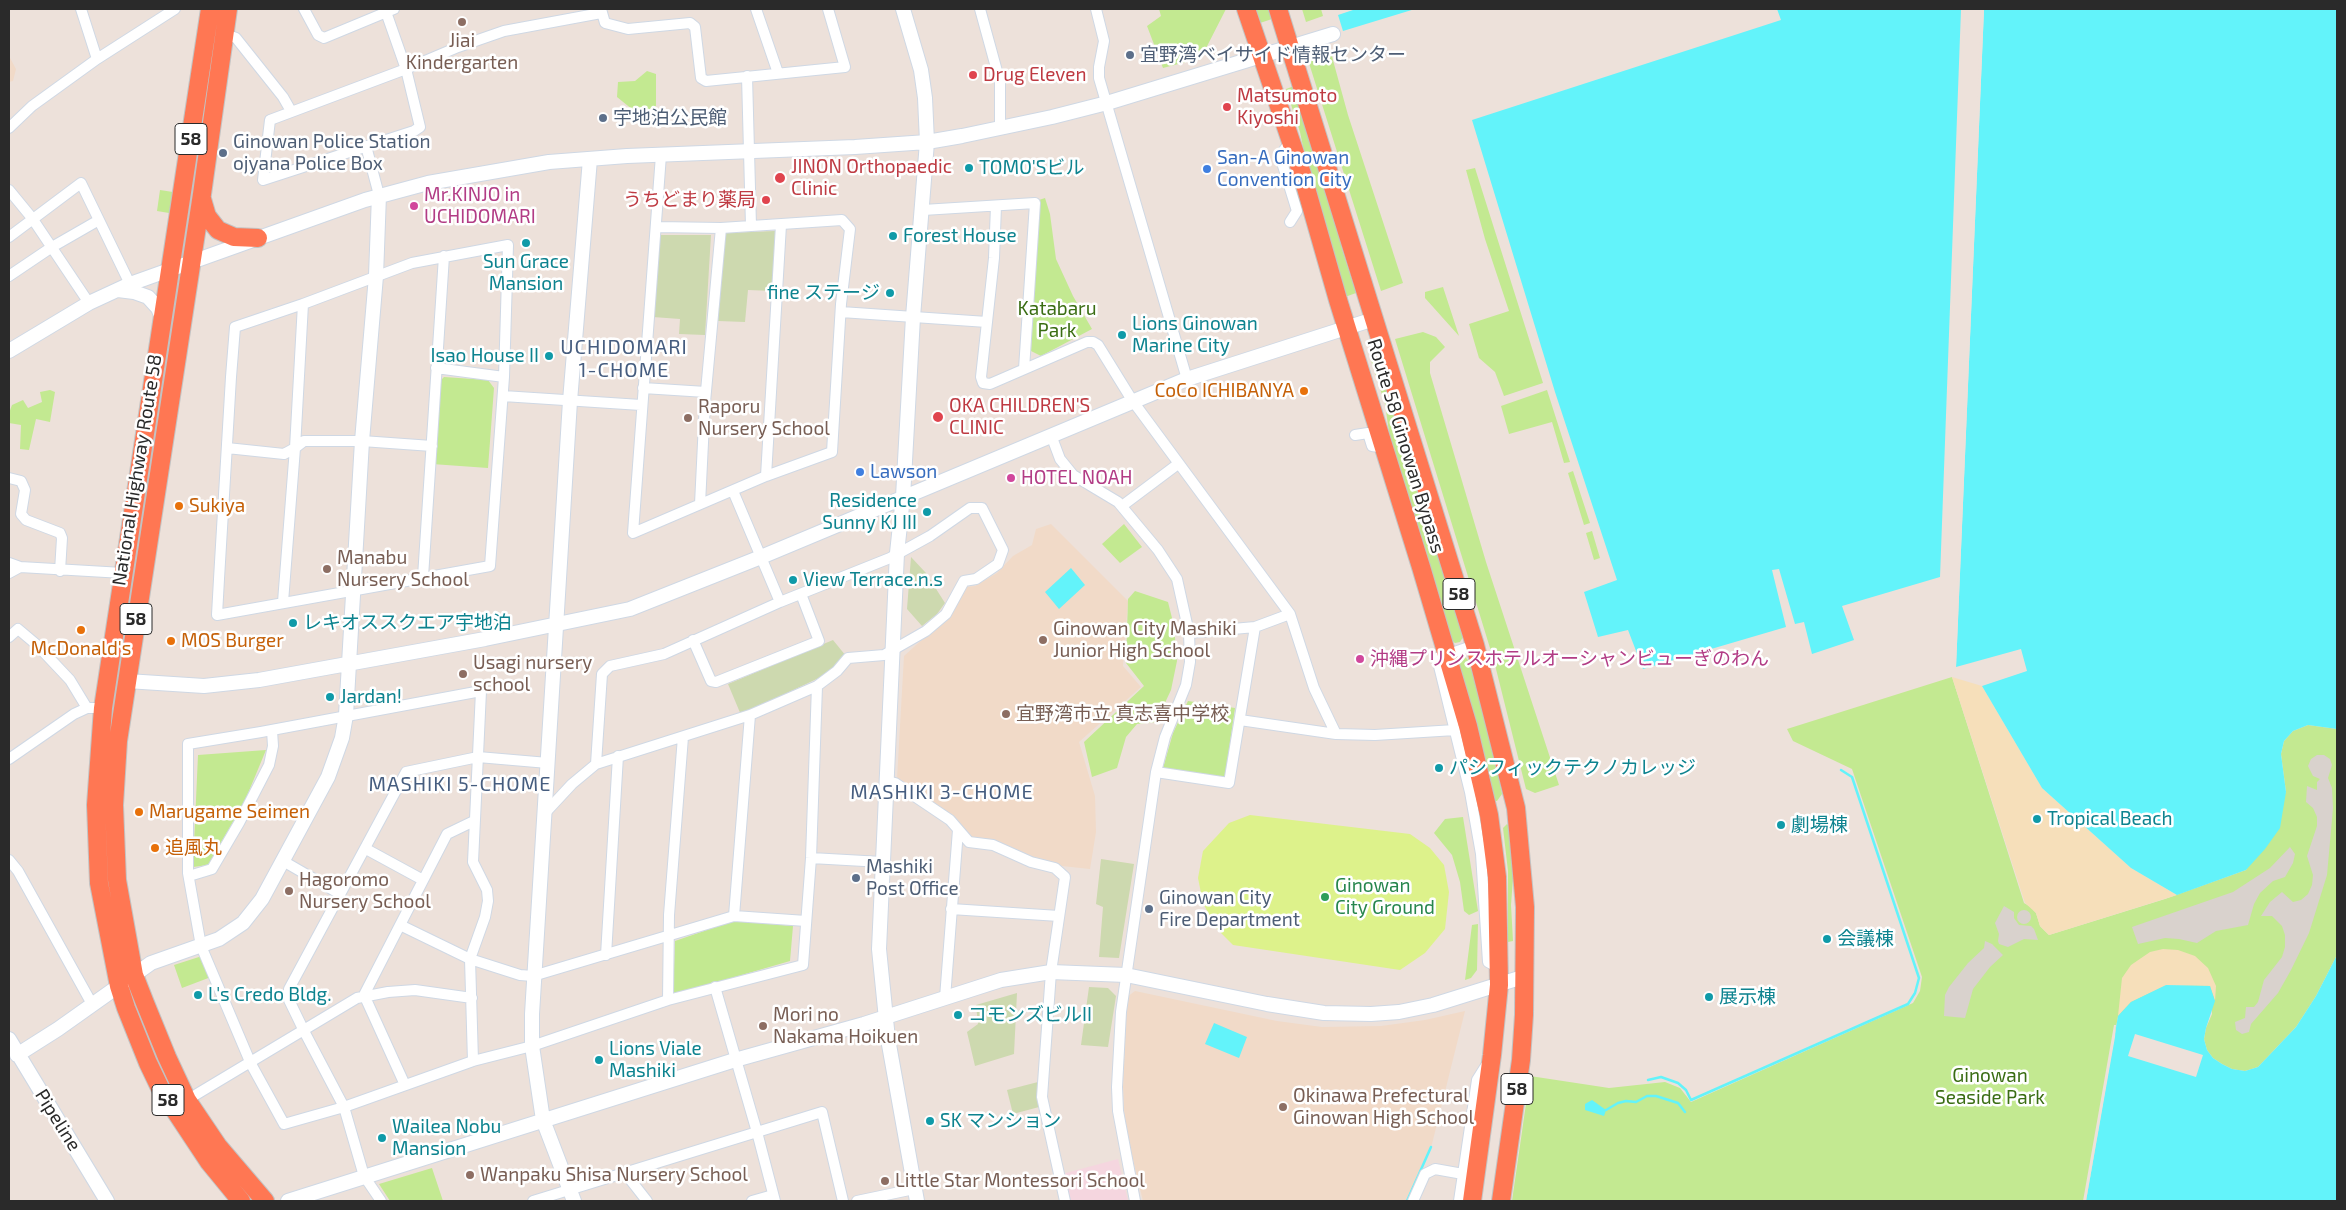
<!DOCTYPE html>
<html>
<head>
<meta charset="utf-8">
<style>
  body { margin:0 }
  #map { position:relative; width:2346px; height:1210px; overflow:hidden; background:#ede1da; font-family:"Exo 2",sans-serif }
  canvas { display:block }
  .frame { position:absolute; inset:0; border:10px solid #2a2a2a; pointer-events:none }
</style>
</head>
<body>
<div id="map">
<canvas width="2346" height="1210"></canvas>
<div class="frame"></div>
</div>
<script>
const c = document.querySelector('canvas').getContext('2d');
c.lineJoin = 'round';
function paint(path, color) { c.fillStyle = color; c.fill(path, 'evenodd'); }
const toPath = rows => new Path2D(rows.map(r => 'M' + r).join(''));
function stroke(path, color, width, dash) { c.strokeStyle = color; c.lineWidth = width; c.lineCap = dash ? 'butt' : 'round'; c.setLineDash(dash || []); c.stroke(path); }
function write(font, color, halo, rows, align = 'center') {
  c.font = font + ' "Exo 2","Noto Sans JP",sans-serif'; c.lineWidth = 5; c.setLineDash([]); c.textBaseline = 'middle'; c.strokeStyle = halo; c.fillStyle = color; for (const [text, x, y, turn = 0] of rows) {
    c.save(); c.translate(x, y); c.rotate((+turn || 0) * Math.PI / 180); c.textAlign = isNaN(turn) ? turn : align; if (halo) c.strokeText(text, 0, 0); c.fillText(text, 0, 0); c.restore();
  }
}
paint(toPath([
  [9,56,16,69,13,81,9,82],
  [1051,524,1128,601,1123,666,1141,687,1079,742,1095,796,1096,832,1090,869,1062,866,1027,855,993,840,971,839,897,779,904,656,947,617,965,587,975,586,997,573,1013,556,1032,545,1036,529],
  [1135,991,1277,1021,1322,1027,1381,1026,1425,1020,1465,1011,1432,1144,1409,1201,1143,1201,1125,1128,1123,1086,1127,997]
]), '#f1dac8');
paint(toPath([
  [1118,1159,1128,1201,1068,1201,1062,1174]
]), '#f5d6df');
paint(toPath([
  [1159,9,1226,9,1201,58,1163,68,1147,26,1161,16],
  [1255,9,1268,9,1272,19,1260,23],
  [1302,9,1321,9,1323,16,1306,22],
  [1331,53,1348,115,1403,283,1381,291,1308,60],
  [647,71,656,74,656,106,648,111,633,110,617,97,618,82,635,81],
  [1297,85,1336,213,1342,249,1356,293,1345,297,1309,176,1300,132,1286,89],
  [1475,168,1543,383,1504,396,1495,372,1479,358,1469,324,1509,311,1485,239,1466,170],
  [160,190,173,192,169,213,157,211],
  [1045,198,1050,214,1056,259,1073,296,1092,329,1041,356,1031,351,1039,200],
  [1443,287,1459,336,1425,298,1425,292],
  [1423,332,1436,337,1445,347,1430,362,1430,373,1486,562,1559,785,1535,793,1526,789,1494,661,1395,339],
  [1379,355,1465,634,1460,642,1455,643,1450,639,1391,446,1385,404,1370,357],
  [444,377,488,380,494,388,488,468,432,464,439,382],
  [50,390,55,392,50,422,36,419,29,450,20,449,21,425,9,423,9,413,12,405,23,400,28,408,42,402,40,392],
  [1547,390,1570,462,1564,463,1552,422,1509,434,1501,406],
  [1573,471,1590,523,1584,525,1568,473],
  [1124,524,1142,547,1120,563,1102,544],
  [1592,531,1600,558,1594,560,1586,533],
  [1135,591,1168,602,1174,626,1177,661,1171,690,1156,722,1137,724,1126,737,1117,768,1092,777,1084,742,1144,686,1126,663,1128,599],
  [1459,657,1465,657,1469,661,1493,748,1502,794,1497,801,1492,801,1455,661],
  [1952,677,2024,903,2031,907,2036,913,2040,926,2049,935,2165,899,2246,870,2286,792,2281,754,2284,741,2293,731,2308,725,2337,729,2337,955,2316,996,2296,1027,2258,1067,2245,1071,2232,1069,2222,1064,2213,1058,2207,1050,2204,1039,2206,1028,2212,1014,2210,986,2166,985,2118,1016,2086,1201,1512,1201,1530,1076,1609,1088,1665,1082,1680,1088,1691,1102,1913,1003,1920,991,1922,977,1852,769,1793,741,1787,729],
  [1188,701,1235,708,1225,777,1163,768,1173,733],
  [266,750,244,803,208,865,193,867,198,755],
  [1463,817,1478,911,1469,915,1464,911,1460,882,1452,855,1434,833,1445,819],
  [1507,824,1512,829,1513,878,1511,905,1513,941,1508,942,1508,871,1503,828],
  [733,921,793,926,790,961,673,995,675,941],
  [1478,924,1477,970,1471,978,1465,980,1472,925],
  [202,956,211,977,182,988,174,965],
  [432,1168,443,1201,390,1201,379,1184]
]), '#c3e991');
paint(toPath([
  [1952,677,1982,686,2042,788,2131,868,2177,895,2049,935,2040,926,2036,913,2025,903],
  [2163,949,2178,950,2195,956,2208,968,2216,986,2215,1001,2210,986,2167,985,2131,1002,2118,1016,2122,978,2131,965,2150,952]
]), '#f6dfba');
paint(toPath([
  [775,231,773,291,748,290,745,322,718,321,725,233],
  [660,235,711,235,705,335,679,334,680,319,653,317],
  [911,557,926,573,945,603,937,614,922,626,907,609],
  [833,640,846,656,825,675,741,715,728,684],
  [1101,859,1134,864,1119,958,1099,957,1103,907,1096,904],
  [1089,987,1108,988,1116,996,1108,1047,1081,1045],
  [1017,993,1014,1054,975,1066,967,1032,978,1024,976,1005],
  [1038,1082,1037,1099,1039,1107,1013,1114,1007,1090]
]), '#cdd9af');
paint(toPath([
  [1250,815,1410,834,1430,848,1444,865,1449,892,1445,929,1425,953,1400,970,1233,945,1216,928,1203,903,1198,878,1203,851,1229,823]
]), '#ddf28b');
paint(toPath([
  [2317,755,2324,755,2330,759,2332,765,2328,778,2332,788,2333,808,2327,875,2309,933,2291,970,2278,993,2251,1024,2249,1032,2242,1034,2236,1030,2235,1022,2245,1018,2246,1007,2254,1007,2258,1002,2264,980,2282,957,2285,947,2285,935,2282,926,2272,916,2261,916,2270,902,2282,892,2293,902,2301,900,2308,894,2312,885,2313,875,2307,856,2317,826,2317,817,2313,808,2306,802,2307,786,2317,790,2317,782,2320,779,2313,776,2308,766,2311,759],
  [2290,847,2295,854,2293,863,2285,877,2273,881,2260,893,2254,904,2248,925,2216,931,2197,943,2179,939,2165,938,2138,944,2132,927,2233,892,2270,868],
  [2004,906,2014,912,2014,918,2019,925,2031,926,2034,929,2038,940,2024,939,2008,947,1999,944,1998,941,1999,934,1995,923],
  '2017 917a7 7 0 1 1 14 0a7 7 0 1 1-14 0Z',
  [1985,941,1992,944,2003,955,1990,967,1973,989,1965,1018,1944,1016,1945,995,1949,987,1968,963,1984,948]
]), '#d9d2cd');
paint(toPath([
  [1356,9,1415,9,1343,31,1338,15],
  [1777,9,1961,9,1940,577,1842,606,1854,640,1812,654,1804,622,1795,624,1779,569,1772,570,1786,627,1643,669,1628,630,1598,637,1584,592,1617,580,1555,392,1472,120,1781,20],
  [1984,9,2337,9,2337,729,2308,725,2293,731,2284,741,2281,754,2286,792,2280,828,2265,849,2246,870,2177,895,2131,868,2042,788,1982,686,2027,671,2021,649,1956,667],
  [1071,568,1085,585,1059,609,1045,592],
  [2337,955,2337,1201,2086,1201,2118,1016,2131,1002,2166,985,2210,986,2215,1001,2206,1028,2204,1039,2207,1050,2213,1058,2222,1064,2232,1069,2245,1071,2258,1067,2296,1027,2316,996],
  [1214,1023,1247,1037,1239,1058,1205,1044],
  [1592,1100,1606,1110,1604,1116,1585,1110,1585,1104]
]), '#63f3fa');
paint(toPath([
  [1981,9,1984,9,1956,667,1954,669],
  [2114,1025,2116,1025,2115,1037,2086,1201,2083,1201],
  [2135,1034,2203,1055,2196,1077,2128,1056]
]), '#ede1da');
stroke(toPath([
  [1648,1080,1661,1077,1678,1083,1686,1090,1691,1100,1908,1004,1915,993,1919,978,1852,777,1841,770],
  [1606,1110,1618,1103,1626,1101,1636,1102,1647,1096,1656,1096,1678,1103,1685,1112],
  [1407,1201,1431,1147]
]), '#63f3fa', 2.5);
const street = toPath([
  [81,9,97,59],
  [304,9,318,35,324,38,394,9],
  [601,9,605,23,628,29,690,23,695,27,701,78,706,81,845,67,828,9],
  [756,9,778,73],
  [980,9,1000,82,1000,129],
  [1096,9,1104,41,1099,67,1099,78,1187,379],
  [386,12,406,69,420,127,414,131,263,180,270,120,406,69,458,47,504,31,601,13],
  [225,34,236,38,283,97,291,111],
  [747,76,751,226],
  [9,128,32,106,97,59,175,9],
  [366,146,379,195],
  [9,190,32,218,89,303],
  [996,206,994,258,981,377,983,383,990,384,1087,342,1093,342,1098,345,1132,400,1290,614,1314,688,1336,734],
  [923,210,1035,203,1024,369],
  [1290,222,1297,211,1280,156,1291,140],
  [657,227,721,228,842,220,850,229,841,304,832,452,766,476,633,533,661,155],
  [9,237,81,183,130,284],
  [9,276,52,247,99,220],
  [841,312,987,322],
  [436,368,504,377],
  [643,388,706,392],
  [503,396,641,405],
  [1051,435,1060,459,1073,475,1118,502,1158,550,1177,579,1189,633,1190,662,1186,685,1165,737,1156,772,1121,1012,1117,1087,1118,1111,1135,1201],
  [1355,435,1368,433,1372,446,1385,448],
  [227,448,284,454,295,448,303,304,235,327,231,377,219,579,217,615,490,566,504,377,508,245,412,263,303,304],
  [766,476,781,225],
  [9,478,21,481,25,490,21,514,26,520,60,533,62,538,60,571],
  [733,491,780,602],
  [700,504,705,402,721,228],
  [1122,506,1178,464],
  [9,563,20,567,123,573],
  [9,573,20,567],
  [423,577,444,256],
  [283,602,295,448,304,441,362,441,432,446],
  [1189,633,1255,627,1290,614],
  [9,637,18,629,37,645,70,680,87,708],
  [693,640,711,681,716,682,819,641,801,594],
  [1475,645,1437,658,1470,792,1481,854,1488,962,1499,968],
  [1240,720,1336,734,1375,735,1455,730],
  [9,759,74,714,87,708,94,708],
  [1156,772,1229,783,1255,627],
  [887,781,895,783,950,820,969,842,993,845,1031,862,1055,868,1065,877,1051,972,1042,1097,1065,1201],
  [545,813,572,784,596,764,750,715,817,686,837,671,848,658,884,655,926,631,946,614,964,581,976,579,998,564,1003,550,982,508,970,508,930,536,890,558,780,602,664,654,610,666,602,674,596,764],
  [474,821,447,834,400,925,470,959,520,975,533,976,734,916,806,921],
  [366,849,423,880],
  [811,858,882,862],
  [9,860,18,871,92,1004],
  [283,861,340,894],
  [189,876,212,869,239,823,269,765,273,746,272,730],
  [951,909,1059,916],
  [734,916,750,715],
  [606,955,618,756],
  [715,987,757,1132,775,1201],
  [363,997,400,925],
  [365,997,405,1085],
  [945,998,958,830],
  [668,1000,669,915,683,737],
  [473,1061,470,959,485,917,488,901,487,890,473,862,481,691,261,732,188,744,188,873,201,946,251,1064,284,1124,344,1107,473,1061,532,1046,668,1000,803,965,811,858,817,686],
  [187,1100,357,998,388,992,415,990,472,998],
  [625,1173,647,1201],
  [381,1201,364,1176,344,1107,304,1031,289,1000,289,989,406,772,478,757,548,763],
  [533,1201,822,1112,843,1201],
  [752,1201,773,1195],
  [857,1201,914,1189],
  [1413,1201,1425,1174,1435,1169,1463,1174],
  [1459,1201,1477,1080,1487,1064]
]);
const secondary = toPath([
  [903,9,921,70,925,98,927,142,913,317,903,497,897,553,879,949,888,1039,917,1201],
  [118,290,134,292,148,297,158,308,163,320],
  [9,351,89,303,130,284,365,200,428,183,549,162,627,156,855,147,927,142,962,136,1052,117,1107,103,1333,34],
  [127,681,204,686,259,680,485,639,630,609,761,557,1187,379,1374,319],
  [9,1039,107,1201],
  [17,1055,58,1029,151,963,219,939,243,923,262,899,328,777,342,738,346,715,362,441,376,276,379,195],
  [288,1201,735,1060,864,1024,1001,980,1051,972,1126,975,1267,1004,1324,1013,1371,1014,1399,1012,1433,1005,1526,976],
  [574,1201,543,1120,532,1046,532,1014,570,401,590,159]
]);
const highway = toPath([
  [210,9,103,708,96,805,99,883,119,986,126,1008,148,1063,160,1088,209,1162,241,1201],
  [228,9,202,194,118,741,114,805,117,880,134,975,145,1003,167,1057,187,1100,218,1146,265,1201],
  [1246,9,1302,174,1338,300,1421,567,1468,726,1489,815,1497,877,1499,985,1492,1055,1472,1201],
  [1278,9,1475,645,1516,808,1525,907,1524,1015,1521,1060,1501,1201],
  [202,199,207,216,218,230,234,237,258,238]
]);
stroke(street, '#cfd8e4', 12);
stroke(secondary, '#cfd8e4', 16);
stroke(highway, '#c3c3c3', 20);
stroke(street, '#fff', 10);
stroke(secondary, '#fff', 14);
stroke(highway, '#ff7753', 18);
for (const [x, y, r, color] of [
  [462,22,5,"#8d6e63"],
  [1130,55,5,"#5c6f8a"],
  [973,75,5,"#e0444e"],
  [1227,107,5,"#e0444e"],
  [603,118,5,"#5c6f8a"],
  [223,153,5,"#5c6f8a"],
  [969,168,5,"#0f9aa8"],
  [1207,169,5,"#3f7fe0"],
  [780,178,6,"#e0444e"],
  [766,200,5,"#e0444e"],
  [414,206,5,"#d1479c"],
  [893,236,5,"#0f9aa8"],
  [526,243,5,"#0f9aa8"],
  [890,293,5,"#0f9aa8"],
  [1122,335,5,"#0f9aa8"],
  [549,356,5,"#0f9aa8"],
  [1304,391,5,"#e8710a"],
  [938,417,6,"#e0444e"],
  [688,418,5,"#8d6e63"],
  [860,472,5,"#3f7fe0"],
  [1011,478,5,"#d1479c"],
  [179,506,5,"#e8710a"],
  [927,512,5,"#0f9aa8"],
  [327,569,5,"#8d6e63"],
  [793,580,5,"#0f9aa8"],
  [293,623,5,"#0f9aa8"],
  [81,630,5,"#e8710a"],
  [1043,640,5,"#8d6e63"],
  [171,641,5,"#e8710a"],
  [1360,659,5,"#d1479c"],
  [463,674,5,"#8d6e63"],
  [330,697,5,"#0f9aa8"],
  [1006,714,5,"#8d6e63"],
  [1439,768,5,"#0f9aa8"],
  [139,812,5,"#e8710a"],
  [2037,819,5,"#0f9aa8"],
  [1781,825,5,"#0f9aa8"],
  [155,848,5,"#e8710a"],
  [856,878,5,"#5c6f8a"],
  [289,891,5,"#8d6e63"],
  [1325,897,5,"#2e9e5b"],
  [1149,909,5,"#5c6f8a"],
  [1827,939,5,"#0f9aa8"],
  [198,995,5,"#0f9aa8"],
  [1709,997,5,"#0f9aa8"],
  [958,1015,5,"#0f9aa8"],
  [763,1026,5,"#8d6e63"],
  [599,1060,5,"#0f9aa8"],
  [1283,1107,5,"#8d6e63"],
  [930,1121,5,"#0f9aa8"],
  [382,1138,5,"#0f9aa8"],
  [470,1175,5,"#8d6e63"],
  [885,1181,5,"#8d6e63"]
]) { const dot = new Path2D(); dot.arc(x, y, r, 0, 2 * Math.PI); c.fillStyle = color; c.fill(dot); stroke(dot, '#fff', 2); }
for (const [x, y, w] of [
  [191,139,32],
  [1459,594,32],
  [136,619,32],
  [1517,1089,32],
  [168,1100,32]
]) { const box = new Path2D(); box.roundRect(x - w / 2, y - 15.5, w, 31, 4); c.fillStyle = '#fff'; c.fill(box); stroke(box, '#2a2a2a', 1); }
write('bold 18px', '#2a2a2a', null, [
  ["58",191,139],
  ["58",1459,594],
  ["58",136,619],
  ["58",1517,1089],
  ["58",168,1100]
]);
write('19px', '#785e54', '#fff', [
  ["Jiai",462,41,"center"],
  ["Kindergarten",462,63,"center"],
  ["Raporu",698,407],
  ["Nursery School",698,429],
  ["Manabu",337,558],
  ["Nursery School",337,580],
  ["Ginowan City Mashiki",1053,629],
  ["Junior High School",1053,651],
  ["Usagi nursery",473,663],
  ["school",473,685],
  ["宜野湾市立 真志喜中学校",1016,714],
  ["Hagoromo",299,880],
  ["Nursery School",299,902],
  ["Mori no",773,1015],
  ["Nakama Hoikuen",773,1037],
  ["Okinawa Prefectural",1293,1096],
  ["Ginowan High School",1293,1118],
  ["Wanpaku Shisa Nursery School",480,1175],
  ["Little Star Montessori School",895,1181]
], 'left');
write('19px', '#4e5e75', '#fff', [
  ["宜野湾ベイサイド情報センター",1140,55],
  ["宇地泊公民館",613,118],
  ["Ginowan Police Station",233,142],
  ["ojyana Police Box",233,164],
  ["Mashiki",866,867],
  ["Post Office",866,889],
  ["Ginowan City",1159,898],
  ["Fire Department",1159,920]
], 'left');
write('19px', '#be3a42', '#fff', [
  ["Drug Eleven",983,75],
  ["Matsumoto",1237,96],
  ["Kiyoshi",1237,118],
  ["JINON Orthopaedic",791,167],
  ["Clinic",791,189],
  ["うちどまり薬局",756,200,"right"],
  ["OKA CHILDREN'S",949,406],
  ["CLINIC",949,428]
], 'left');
write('19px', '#366cbe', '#fff', [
  ["San-A Ginowan",1217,158],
  ["Convention City",1217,180],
  ["Lawson",870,472]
], 'left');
write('19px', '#0d838f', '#fff', [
  ["TOMO'Sビル",979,168],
  ["Forest House",903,236],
  ["Sun Grace",526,262,"center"],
  ["Mansion",526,284,"center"],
  ["fine ステージ",880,293,"right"],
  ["Lions Ginowan",1132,324],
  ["Marine City",1132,346],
  ["Isao House II",539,356,"right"],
  ["Residence",917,501,"right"],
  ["Sunny KJ III",917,523,"right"],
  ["View Terrace.n.s",803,580],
  ["レキオススクエア宇地泊",303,623],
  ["Jardan!",340,697],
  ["パシフィックテクノカレッジ",1449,768],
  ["Tropical Beach",2047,819],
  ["劇場棟",1791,825],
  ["会議棟",1837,939],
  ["L's Credo Bldg.",208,995],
  ["展示棟",1719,997],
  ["コモンズビルII",968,1015],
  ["Lions Viale",609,1049],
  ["Mashiki",609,1071],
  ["SK マンション",940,1121],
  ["Wailea Nobu",392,1127],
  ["Mansion",392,1149]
], 'left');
write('19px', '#b23c85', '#fff', [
  ["Mr.KINJO in",424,195],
  ["UCHIDOMARI",424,217],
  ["HOTEL NOAH",1021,478],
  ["沖縄プリンスホテルオーシャンビューぎのわん",1370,659]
], 'left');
write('19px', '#3a6d13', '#fff', [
  ["Katabaru",1057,309],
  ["Park",1057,331],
  ["Ginowan",1990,1076],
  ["Seaside Park",1990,1098]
]);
write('19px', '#c56008', '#fff', [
  ["CoCo ICHIBANYA",1294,391,"right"],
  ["Sukiya",189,506],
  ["MOS Burger",181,641],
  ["McDonald's",81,649,"center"],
  ["Marugame Seimen",149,812],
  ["追風丸",165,848]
], 'left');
write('19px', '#2a2a2a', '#fff', [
  ["Route 58 Ginowan Bypass",1406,446,73],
  ["National Highway Route 58",137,470,-81],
  ["Pipeline",58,1120,58]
]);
write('19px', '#27864d', '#fff', [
  ["Ginowan",1335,886],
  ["City Ground",1335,908]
], 'left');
c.letterSpacing = '1px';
write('20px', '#465d7f', '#fff', [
  ["UCHIDOMARI",624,347],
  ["1-CHOME",624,370],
  ["MASHIKI 5-CHOME",460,784],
  ["MASHIKI 3-CHOME",942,792]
]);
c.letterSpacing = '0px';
</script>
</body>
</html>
